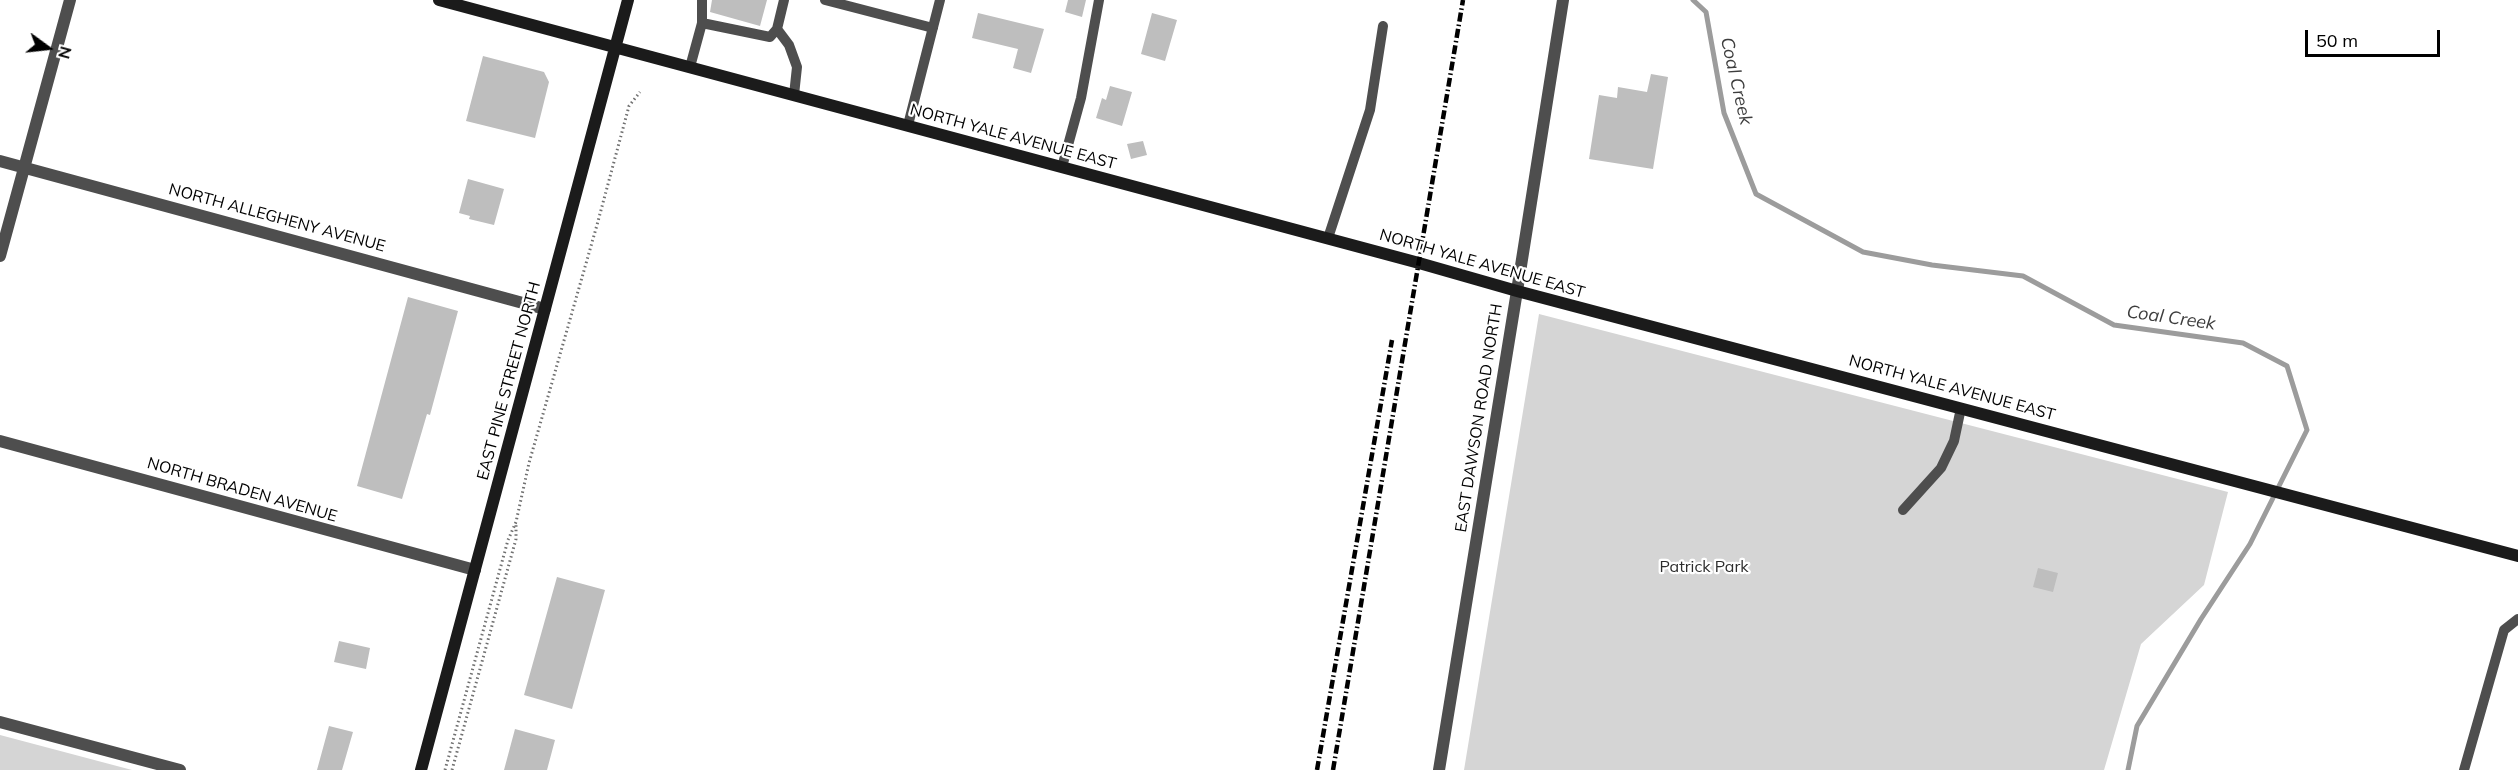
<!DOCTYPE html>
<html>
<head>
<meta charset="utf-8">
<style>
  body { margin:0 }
  #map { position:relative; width:2518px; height:770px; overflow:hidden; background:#fff; font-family:Mulish,sans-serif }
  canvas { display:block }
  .north { position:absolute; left:18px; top:18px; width:60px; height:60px; -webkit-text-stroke:4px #fff; paint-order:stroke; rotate:105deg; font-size:16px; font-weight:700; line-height:24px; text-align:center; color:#000 }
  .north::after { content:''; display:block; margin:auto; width:21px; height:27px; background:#000; clip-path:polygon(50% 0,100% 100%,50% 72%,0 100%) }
  .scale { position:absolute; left:2305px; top:30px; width:135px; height:27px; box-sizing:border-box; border:3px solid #000; border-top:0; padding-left:8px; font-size:18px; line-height:21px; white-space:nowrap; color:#000; -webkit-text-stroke:4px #fff; paint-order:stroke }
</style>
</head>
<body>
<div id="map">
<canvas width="2518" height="770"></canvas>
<div class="north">N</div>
<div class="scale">50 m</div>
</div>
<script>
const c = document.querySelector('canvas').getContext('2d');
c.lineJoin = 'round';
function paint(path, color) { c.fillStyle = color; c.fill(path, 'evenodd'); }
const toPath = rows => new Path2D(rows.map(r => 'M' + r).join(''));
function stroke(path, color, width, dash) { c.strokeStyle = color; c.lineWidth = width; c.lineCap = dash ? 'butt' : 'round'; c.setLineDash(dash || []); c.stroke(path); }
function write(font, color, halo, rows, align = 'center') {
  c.font = font + ' Mulish,sans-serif'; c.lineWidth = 4.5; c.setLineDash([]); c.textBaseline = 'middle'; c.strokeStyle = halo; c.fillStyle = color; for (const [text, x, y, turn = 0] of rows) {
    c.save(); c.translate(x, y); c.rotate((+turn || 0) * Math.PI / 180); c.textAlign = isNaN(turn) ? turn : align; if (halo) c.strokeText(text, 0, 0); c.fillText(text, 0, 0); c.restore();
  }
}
paint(toPath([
  [1539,314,2228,492,2204,585,2141,644,2104,770,1464,770],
  [0,735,132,770,0,770]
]), '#d5d5d5');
stroke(toPath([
  [1693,0,1706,12,1724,113,1756,194,1863,252,1932,265,2023,276,2114,325,2243,343,2287,366,2307,430,2250,544,2201,619,2137,726,2128,770]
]), '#9c9c9c', 5);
paint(toPath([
  [712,0,767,0,760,26,710,12],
  [1068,0,1086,0,1082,17,1065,12],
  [978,13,1044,29,1031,73,1013,68,1018,49,972,38],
  [1152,13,1177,20,1165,61,1141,54],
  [483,56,544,72,549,82,535,138,466,121],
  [1651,74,1668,77,1653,169,1589,159,1599,95,1617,98,1618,87,1647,92],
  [1110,86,1132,92,1122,126,1096,118,1102,98,1106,100],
  [1143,141,1147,155,1131,159,1127,144],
  [468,179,504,189,494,225,469,219,470,216,459,213],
  [408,297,458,311,430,415,427,414,402,499,357,486],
  [2038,568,2058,573,2053,592,2033,587],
  [557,577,605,590,572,709,524,695],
  [339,641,370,648,366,669,334,662],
  [329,726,353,732,342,770,317,770],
  [515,729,555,740,547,770,504,770]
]), '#bebebe');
stroke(toPath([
  [445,770,508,540,516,522,529,463,597,225,629,106,640,92],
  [452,770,516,539,516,523]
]), '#707070', 3, [1.5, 3]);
stroke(toPath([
  [825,0,933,28],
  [702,23,702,0],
  [777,29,789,45,797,67,794,95],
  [690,67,702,23,770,37,777,29,784,0],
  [908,125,940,0],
  [1062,167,1081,98,1099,0],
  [1328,238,1370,110,1383,26],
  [1903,510,1941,468,1954,441,1961,408],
  [2464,770,2504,630,2518,619]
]), '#4e4e4e', 10);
stroke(toPath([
  [0,161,545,309],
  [0,256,70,0],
  [1517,291,1563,0],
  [0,441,475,570],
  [0,722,180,770]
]), '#4e4e4e', 12);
stroke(toPath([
  [1439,770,1517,291]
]), '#4e4e4e', 12);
stroke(toPath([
  [439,0,1419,263,1517,291,2518,556],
  [421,770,628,0]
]), '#1b1b1b', 12);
stroke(toPath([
  [1317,770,1392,340],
  [1333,770,1463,0]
]), '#000', 4.5, [9, 3, 1.5, 3]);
write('16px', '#000', '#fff', [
  ["NORTH YALE AVENUE EAST",1013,137,15],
  ["NORTH ALLEGHENY AVENUE",277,218,15],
  ["NORTH YALE AVENUE EAST",1482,264,16],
  ["EAST PINE STREET NORTH",509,381,-75],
  ["NORTH YALE AVENUE EAST",1952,388,15],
  ["EAST DAWSON ROAD NORTH",1479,418,-81],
  ["NORTH BRADEN AVENUE",242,490,16]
]);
write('16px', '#2c2c2c', '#fff', [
  ["Patrick Park",1704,567]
]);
write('italic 18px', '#3d3d3d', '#fff', [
  ["Coal Creek",1736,81,77],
  ["Coal Creek",2171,318,8]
]);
</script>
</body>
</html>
